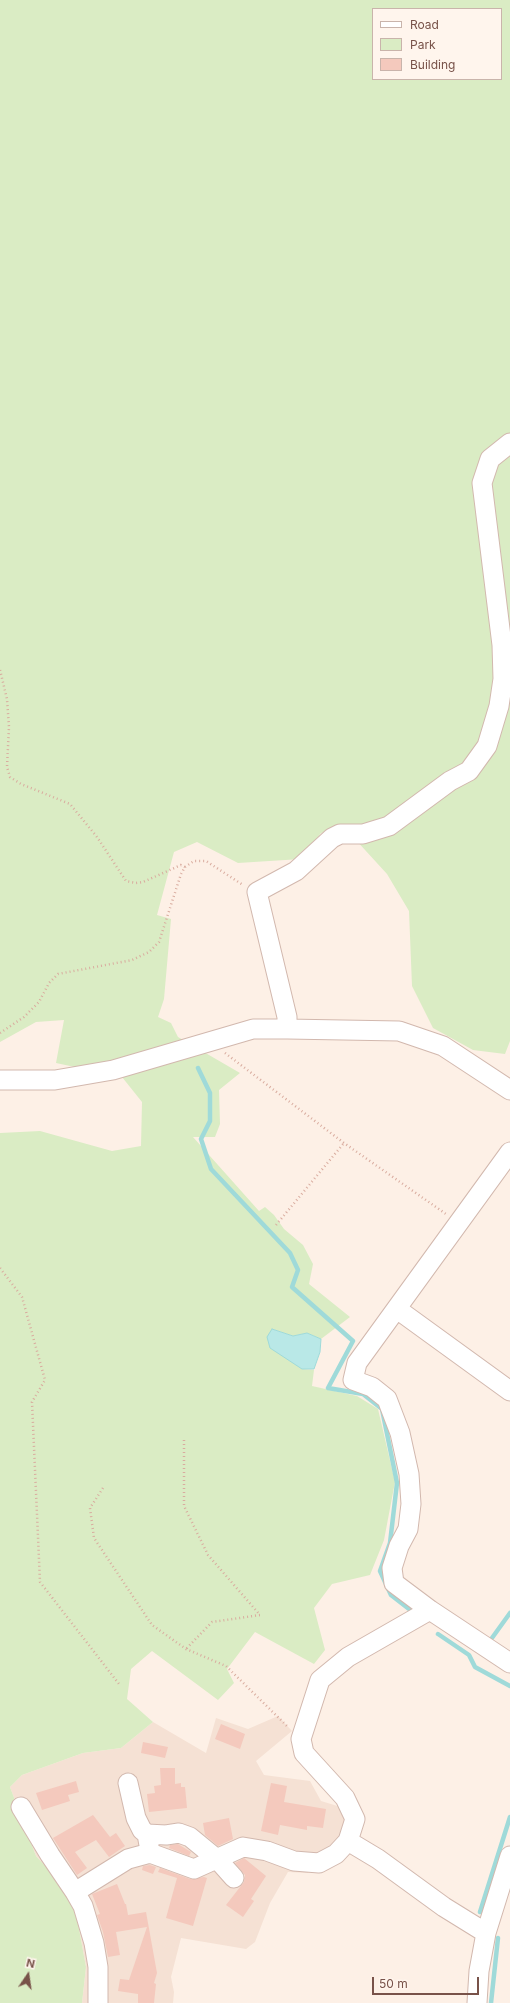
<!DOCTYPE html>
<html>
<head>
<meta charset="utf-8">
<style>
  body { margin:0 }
  #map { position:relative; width:510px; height:2003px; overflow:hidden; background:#fdf0e6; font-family:Inter,sans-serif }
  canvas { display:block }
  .legend { position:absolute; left:372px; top:8px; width:130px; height:72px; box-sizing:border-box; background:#fff5ed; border:1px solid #c9b4ab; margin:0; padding:5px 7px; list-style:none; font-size:12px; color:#785249 }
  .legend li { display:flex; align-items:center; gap:8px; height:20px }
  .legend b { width:20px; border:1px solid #c9b4ab }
  .north { position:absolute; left:8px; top:1955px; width:40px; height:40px; -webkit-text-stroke:3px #fff5ed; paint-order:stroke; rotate:13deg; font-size:11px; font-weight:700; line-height:16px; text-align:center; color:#785249 }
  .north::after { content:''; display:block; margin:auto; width:14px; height:18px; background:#785249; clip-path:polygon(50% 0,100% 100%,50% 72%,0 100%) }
  .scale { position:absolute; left:372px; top:1977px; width:107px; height:18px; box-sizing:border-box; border:2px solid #785249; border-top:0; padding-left:5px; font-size:12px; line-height:14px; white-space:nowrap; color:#785249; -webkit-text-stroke:3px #fff5ed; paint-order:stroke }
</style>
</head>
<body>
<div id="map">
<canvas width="510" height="2003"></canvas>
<ul class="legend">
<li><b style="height:5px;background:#fff"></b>Road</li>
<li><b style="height:11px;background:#daecc4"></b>Park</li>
<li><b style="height:11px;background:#f4c9bd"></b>Building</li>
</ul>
<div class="north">N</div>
<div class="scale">50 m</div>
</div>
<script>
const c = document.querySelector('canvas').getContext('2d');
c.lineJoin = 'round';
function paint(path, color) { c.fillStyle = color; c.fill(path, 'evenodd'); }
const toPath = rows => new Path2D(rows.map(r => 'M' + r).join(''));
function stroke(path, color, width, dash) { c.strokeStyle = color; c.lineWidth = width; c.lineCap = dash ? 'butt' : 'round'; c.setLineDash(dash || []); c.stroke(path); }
paint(toPath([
  [278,1716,292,1731,256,1761,264,1775,310,1781,321,1801,344,1808,344,1834,308,1873,288,1872,270,1903,255,1942,246,1949,181,1938,171,1977,174,1992,173,2003,82,2003,86,1967,73,1896,36,1856,10,1787,22,1775,83,1753,121,1748,153,1722,206,1753,216,1718,248,1729]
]), '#f5e1d4');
paint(toPath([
  [0,0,510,0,510,1041,505,1054,473,1050,433,1028,412,986,409,911,387,874,344,827,321,833,301,859,238,863,197,842,174,852,157,915,171,919,164,999,158,1017,171,1023,178,1037,240,1073,219,1090,220,1124,215,1137,193,1137,259,1211,265,1207,274,1215,284,1229,303,1245,313,1264,309,1284,350,1317,321,1339,307,1333,293,1336,272,1329,302,1369,314,1370,312,1386,357,1396,378,1409,395,1482,384,1540,370,1575,332,1584,314,1608,325,1650,314,1664,255,1632,227,1669,234,1683,218,1700,152,1651,131,1669,127,1699,153,1722,121,1748,83,1753,22,1775,10,1787,36,1856,73,1896,86,1967,82,2003,0,2003,0,1133,40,1131,112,1151,141,1146,142,1102,122,1077,56,1063,64,1020,36,1022,0,1042],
  [373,9,501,9,501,79,373,79]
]), '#daecc4');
const water = toPath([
  [272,1329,293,1336,307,1333,321,1339,320,1352,314,1369,302,1369,270,1348,267,1337,272,1329]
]);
paint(water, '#b9e8e7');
stroke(water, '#9fdad9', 1);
stroke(toPath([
  [198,1068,210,1093,210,1121,201,1139,211,1169,290,1253,298,1270,292,1287,353,1341,328,1388,363,1394,382,1409,397,1483,390,1543,380,1571,391,1595,409,1609],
  [438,1634,469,1655,475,1667,510,1686],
  [492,1638,510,1613],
  [480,1912,510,1817],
  [491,2003,498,1938]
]), '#9fdad9', 4.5);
paint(toPath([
  [221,1724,245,1734,240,1749,215,1739],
  [143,1742,168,1747,165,1758,141,1753],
  [160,1768,175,1768,175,1784,181,1783,181,1787,185,1787,187,1808,149,1812,147,1794,155,1793,154,1786,161,1785],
  [76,1781,79,1792,68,1795,70,1801,42,1810,36,1793],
  [271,1783,287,1786,284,1802,326,1809,323,1828,307,1826,307,1830,280,1825,278,1835,261,1831],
  [93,1815,110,1837,116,1833,125,1846,109,1857,96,1840,75,1852,87,1868,77,1875,53,1838],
  [229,1818,233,1839,218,1846,205,1835,203,1823],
  [178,1844,191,1852,189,1856,169,1848,170,1845],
  [244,1858,266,1876,251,1899,254,1901,243,1917,226,1905,244,1882,245,1875,235,1863],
  [150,1865,156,1867,153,1874,142,1870,143,1866],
  [160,1868,190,1879,204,1877,207,1878,193,1926,166,1918,177,1878,158,1872],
  [117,1884,125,1904,126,1904,128,1915,146,1912,157,1973,154,1983,156,1984,154,2003,138,2003,138,1994,118,1991,120,1979,129,1980,147,1927,116,1932,120,1955,108,1957,103,1932,97,1915,100,1914,92,1894]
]), '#f4c9bd');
const minor = toPath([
  [287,1029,287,1017,257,892,296,871,332,838,340,834,363,834,389,826,450,781,469,771,487,746,499,706,503,679,502,645,482,483,490,459,510,443],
  [0,1080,55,1080,113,1070,253,1029,287,1029,399,1031,443,1046,510,1090],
  [510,1152,357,1363,353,1380,372,1387,387,1399,400,1433,409,1474,411,1504,408,1529,399,1546,392,1568,394,1583,430,1610,510,1663],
  [397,1309,510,1391],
  [128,1783,136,1818,142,1830,147,1834,149,1845],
  [21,1807,50,1855,75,1892],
  [147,1834,166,1835,179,1833,190,1837,218,1860,234,1878],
  [348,1841,378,1859,444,1907,486,1933],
  [98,2003,98,1967,94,1943,83,1906,75,1892,128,1859,150,1853,194,1869,243,1847,267,1851,294,1861,319,1863,336,1854,348,1841,355,1819,345,1798,304,1753,301,1739,320,1680,348,1657,430,1610],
  [477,2003,479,1971,486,1933,510,1856]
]);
stroke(minor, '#d2b8ae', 21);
stroke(toPath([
  [0,670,7,699,9,727,7,767,10,777,21,784,70,804,97,837,126,881,136,883,143,882,181,865,185,867],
  [0,1033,24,1017,39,1002,49,983,58,974,132,960,149,952,159,942,181,874,185,867,194,861,206,861,243,885],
  [225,1053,344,1143,446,1214],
  [276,1225,344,1143],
  [0,1268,22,1297,45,1380,32,1402,40,1582,119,1684],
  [184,1440,184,1506,208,1555,260,1615,212,1622,186,1649],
  [103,1488,90,1508,94,1538,152,1625,186,1649,226,1666,288,1727]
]), '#d9ac9f', 2.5, [1, 3]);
stroke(minor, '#fff', 19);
</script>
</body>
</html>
